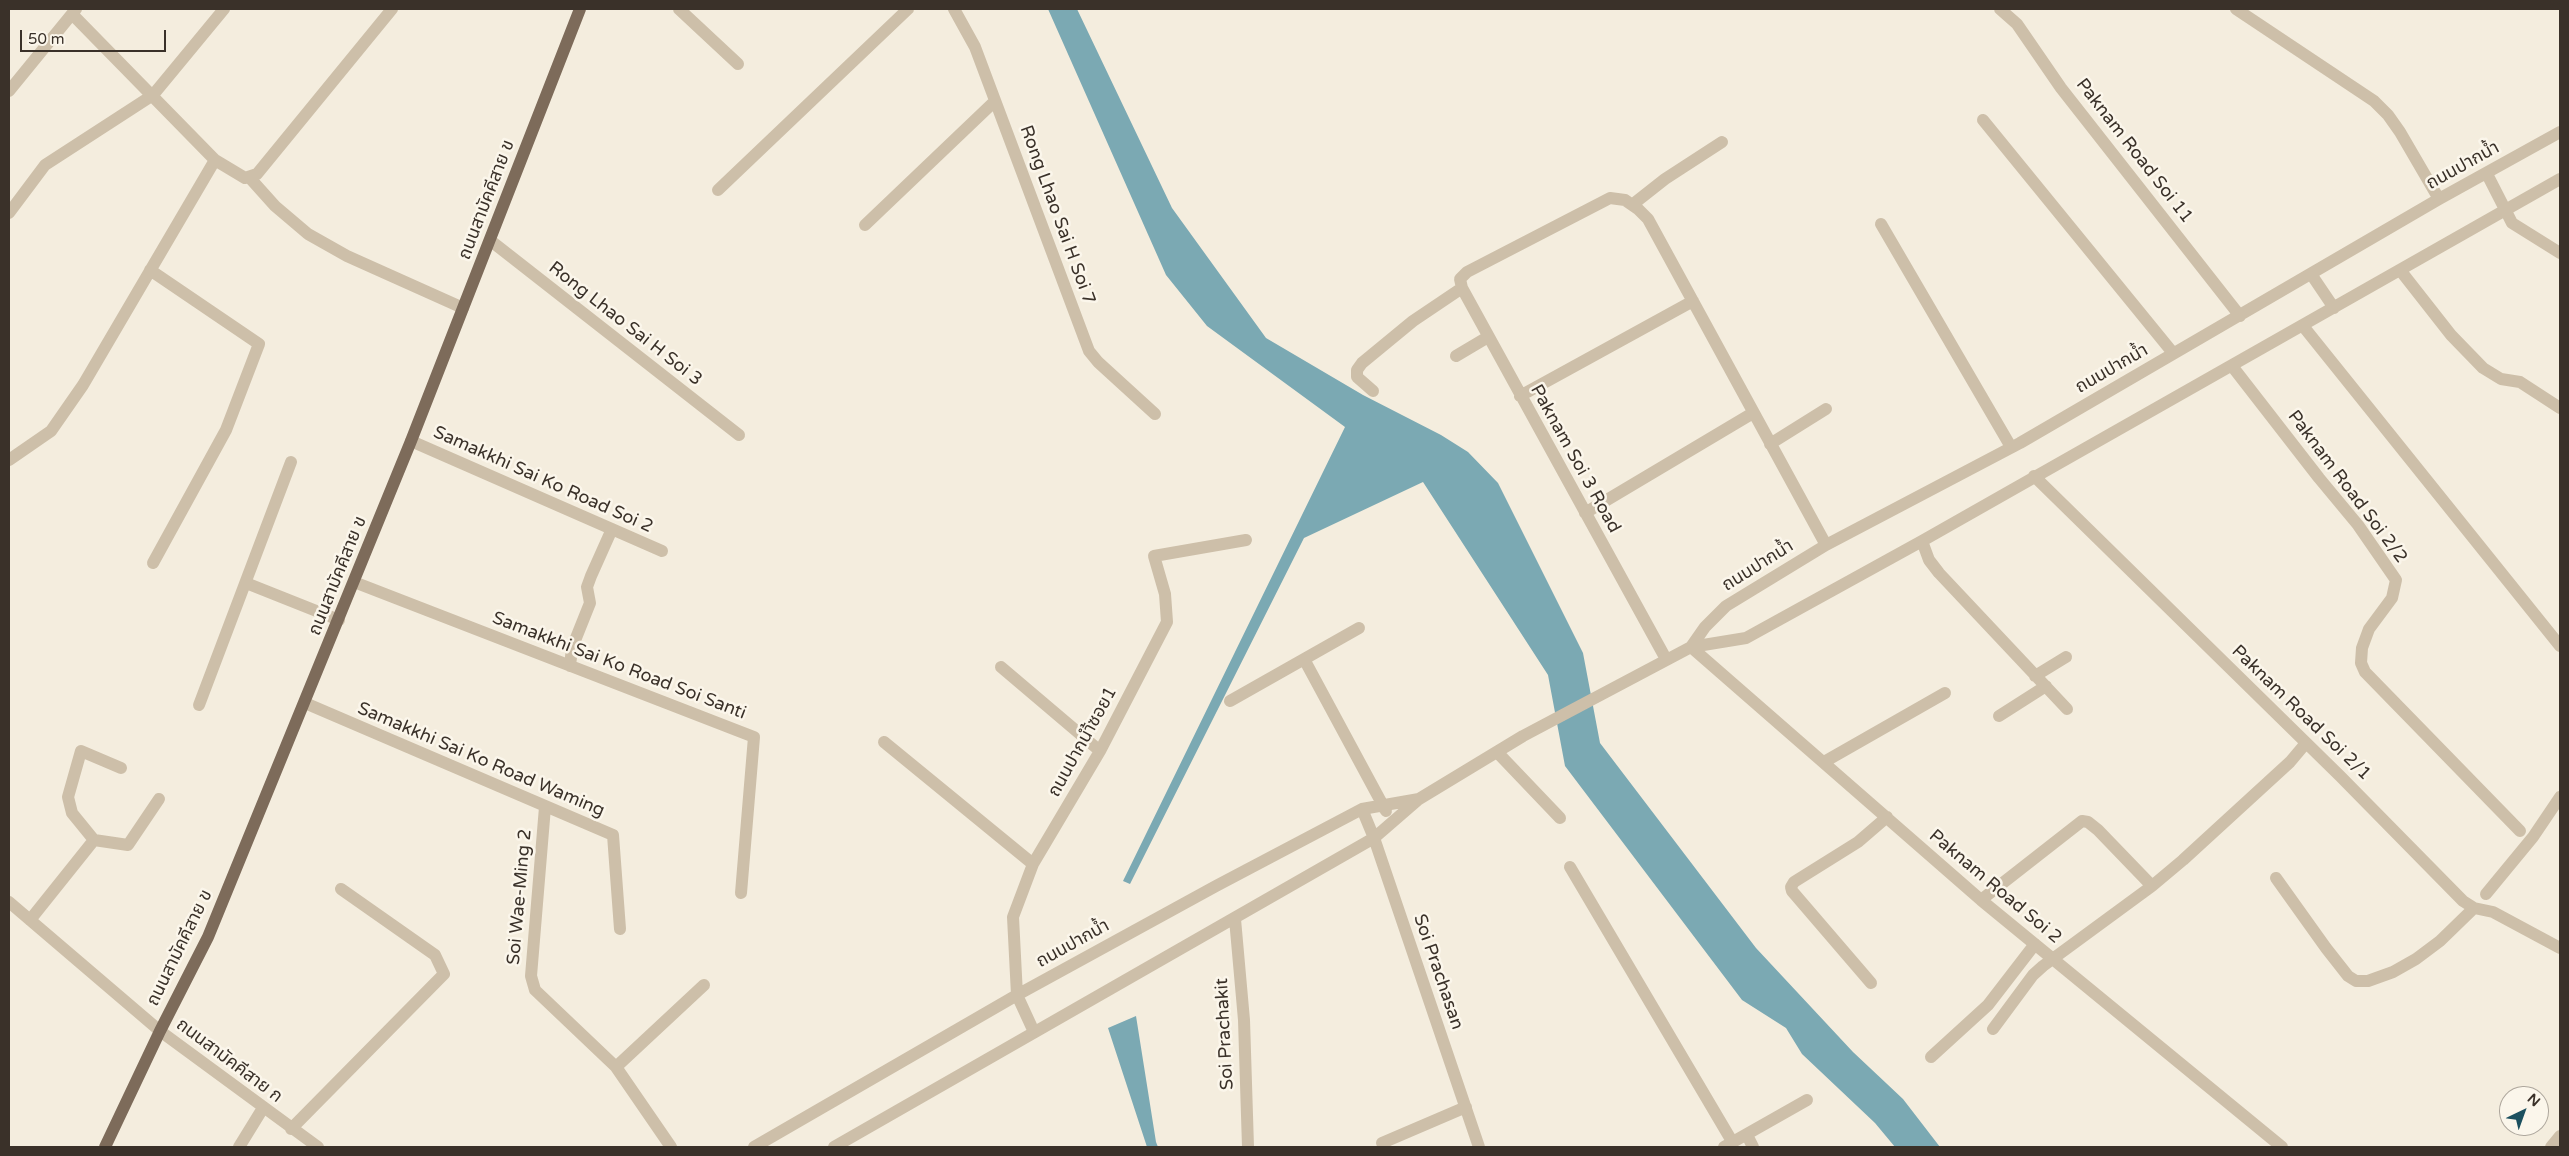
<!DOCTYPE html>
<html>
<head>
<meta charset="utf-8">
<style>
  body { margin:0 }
  #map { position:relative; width:2569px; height:1156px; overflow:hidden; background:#f4edde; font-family:"Varela Round",sans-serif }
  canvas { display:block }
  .frame { position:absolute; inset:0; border:10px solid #3a3129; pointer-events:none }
  .north { position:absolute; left:2499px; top:1086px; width:50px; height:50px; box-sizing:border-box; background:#fbf6eb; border:1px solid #aea79d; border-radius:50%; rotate:42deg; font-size:14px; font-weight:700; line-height:20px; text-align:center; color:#3a3129 }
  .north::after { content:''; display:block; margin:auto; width:18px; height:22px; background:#1c505f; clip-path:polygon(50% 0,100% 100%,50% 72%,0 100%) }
  .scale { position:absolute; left:20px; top:30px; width:146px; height:22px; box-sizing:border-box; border:2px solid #3a3129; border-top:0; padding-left:6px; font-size:15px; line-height:18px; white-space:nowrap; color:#3a3129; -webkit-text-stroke:4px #fbf6eb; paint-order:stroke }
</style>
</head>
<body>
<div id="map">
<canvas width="2569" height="1156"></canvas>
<div class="frame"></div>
<div class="north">N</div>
<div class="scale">50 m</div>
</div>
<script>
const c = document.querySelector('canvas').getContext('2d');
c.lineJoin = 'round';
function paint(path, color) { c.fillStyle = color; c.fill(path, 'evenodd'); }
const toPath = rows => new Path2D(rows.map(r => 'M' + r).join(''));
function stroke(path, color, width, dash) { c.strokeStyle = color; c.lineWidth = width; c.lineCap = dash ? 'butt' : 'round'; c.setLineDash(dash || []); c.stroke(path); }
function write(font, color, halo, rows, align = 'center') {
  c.font = font + ' "Varela Round","Noto Sans Thai",sans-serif'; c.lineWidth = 5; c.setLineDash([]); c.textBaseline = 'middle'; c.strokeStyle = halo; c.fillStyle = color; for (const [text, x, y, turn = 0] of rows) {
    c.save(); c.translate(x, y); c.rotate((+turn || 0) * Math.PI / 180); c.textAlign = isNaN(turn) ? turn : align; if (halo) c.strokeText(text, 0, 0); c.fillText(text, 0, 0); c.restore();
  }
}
paint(toPath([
  [1048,9,1077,9,1172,208,1266,338,1363,395,1441,435,1468,452,1498,483,1583,653,1600,743,1756,948,1853,1052,1903,1099,1940,1147,1895,1147,1875,1123,1802,1054,1786,1028,1742,1000,1565,766,1548,675,1423,482,1304,538,1130,884,1123,881,1345,427,1207,326,1166,275],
  [1136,1016,1156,1142,1158,1147,1147,1147,1108,1028]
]), '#7ba9b3');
stroke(toPath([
  [679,9,738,64],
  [954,9,975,47,1089,351,1098,362,1155,414],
  [2000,9,2017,24,2061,88,2240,316],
  [2236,9,2374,101,2388,115,2400,132,2439,199],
  [72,14,215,160,245,178,257,174,392,9],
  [9,91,76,9],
  [1983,120,2173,353],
  [2487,174,2512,223,2560,253],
  [249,177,275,206,308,234,347,256,463,308],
  [718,190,908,9],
  [1632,205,1665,179,1722,142],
  [9,213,45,165,153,95,224,9],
  [1881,224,2011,447],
  [865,225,995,101],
  [491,241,739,435],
  [150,270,259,344,226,430,153,563],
  [2400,270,2451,335,2483,368,2501,379,2520,382,2560,408],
  [2311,274,2334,308],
  [2303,326,2560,646],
  [1456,356,1488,337],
  [2232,366,2319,478,2358,525,2396,580,2392,598,2369,629,2362,648,2361,663,2365,672,2520,831],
  [1373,391,1357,377,1357,370,1362,363,1413,321,1462,288],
  [1520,396,1693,301],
  [411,441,662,551],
  [1770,444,1826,409],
  [9,460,51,431,83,385,215,160],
  [2034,476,2340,776,2463,901,2474,908,2493,912,2560,948],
  [1585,513,1753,413],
  [1922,541,1929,560,1939,573,2067,709],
  [354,582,754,737,741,893],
  [246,583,339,620],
  [1691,647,1705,627,1726,606,1826,545,2020,443,2439,199,2560,132],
  [1691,647,1981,900,2282,1147],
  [1304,659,1386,811],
  [1666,659,1462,288,1460,279,1467,272,1610,198,1625,200,1638,209,1648,219,1826,545],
  [570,666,572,648,590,603,587,587,591,576,612,529],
  [1001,667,1100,751],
  [2035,676,2066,657],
  [1230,701,1359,628],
  [305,703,613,835,620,929],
  [199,705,291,462],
  [1999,716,2046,686],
  [884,742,1033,864],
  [1497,752,1560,818],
  [1824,762,1945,693],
  [545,807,531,976,535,990,616,1067,671,1147],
  [1362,809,1374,838,1479,1147],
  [94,840,128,845,159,799],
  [1570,867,1733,1143],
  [2276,878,2326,948,2348,976,2356,981,2368,981,2393,972,2416,959,2440,941,2474,908],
  [2486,894,2533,837,2560,797],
  [1981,900,2082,821,2088,822,2098,830,2152,886],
  [9,902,160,1031,318,1147],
  [1235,919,1244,1020,1248,1147],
  [30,920,94,840,72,813,68,797,81,751,121,768],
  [1871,983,1792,891,1791,887,1794,882,1858,842,1887,817],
  [1993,1029,2033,975,2043,966,2152,886,2183,860,2290,762,2306,743],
  [1034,1032,1017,995,1013,917,1033,864,1100,751,1167,622,1165,594,1154,556,1246,540],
  [1931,1057,1988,1005,2035,944],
  [616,1067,704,985],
  [291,1129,444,974,435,955,341,889],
  [1747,1135,1753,1147],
  [1382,1143,1466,1107],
  [239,1147,263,1108],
  [754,1147,1017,995,1216,886,1362,809,1419,799],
  [834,1147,1374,838,1419,799,1523,736,1691,647,1746,638,1922,541,2560,179],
  [1724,1147,1807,1100],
  [2551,1147,2560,1136]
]), '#cdbfa9', 12);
stroke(toPath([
  [105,1147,160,1031,208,937,411,441,580,9]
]), '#7d6b5a', 12);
write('18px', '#3a3129', '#fbf6eb', [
  ["Paknam Road Soi 11",2134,151,52],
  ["ถนนปากน้ำ",2463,166,-29],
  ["ถนนสามัคคีสาย ข",487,200,-69],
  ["Rong Lhao Sai H Soi 7",1057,215,70],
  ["Rong Lhao Sai H Soi 3",625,324,38],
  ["ถนนปากน้ำ",2112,369,-30],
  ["Paknam Soi 3 Road",1575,459,61],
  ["Samakkhi Sai Ko Road Soi 2",543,480,24],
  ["Paknam Road Soi 2/2",2347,487,53],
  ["ถนนปากน้ำ",1758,566,-32],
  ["ถนนสามัคคีสาย ข",338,576,-68],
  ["Samakkhi Sai Ko Road Soi Santi",619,666,21],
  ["Paknam Road Soi 2/1",2301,713,44],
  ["ถนนปากนำ้ซอย1",1083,742,-61],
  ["Samakkhi Sai Ko Road Waming",481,760,23],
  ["Paknam Road Soi 2",1995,887,40],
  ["Soi Wae-Ming 2",520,897,-85],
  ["ถนนปากน้ำ",1073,944,-29],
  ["ถนนสามัคคีสาย ข",180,948,-64],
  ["Soi Prachasan",1438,972,71],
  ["Soi Prachakit",1225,1034,-93],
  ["ถนนสามัคคีสาย ก",229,1061,37]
]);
</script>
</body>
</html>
